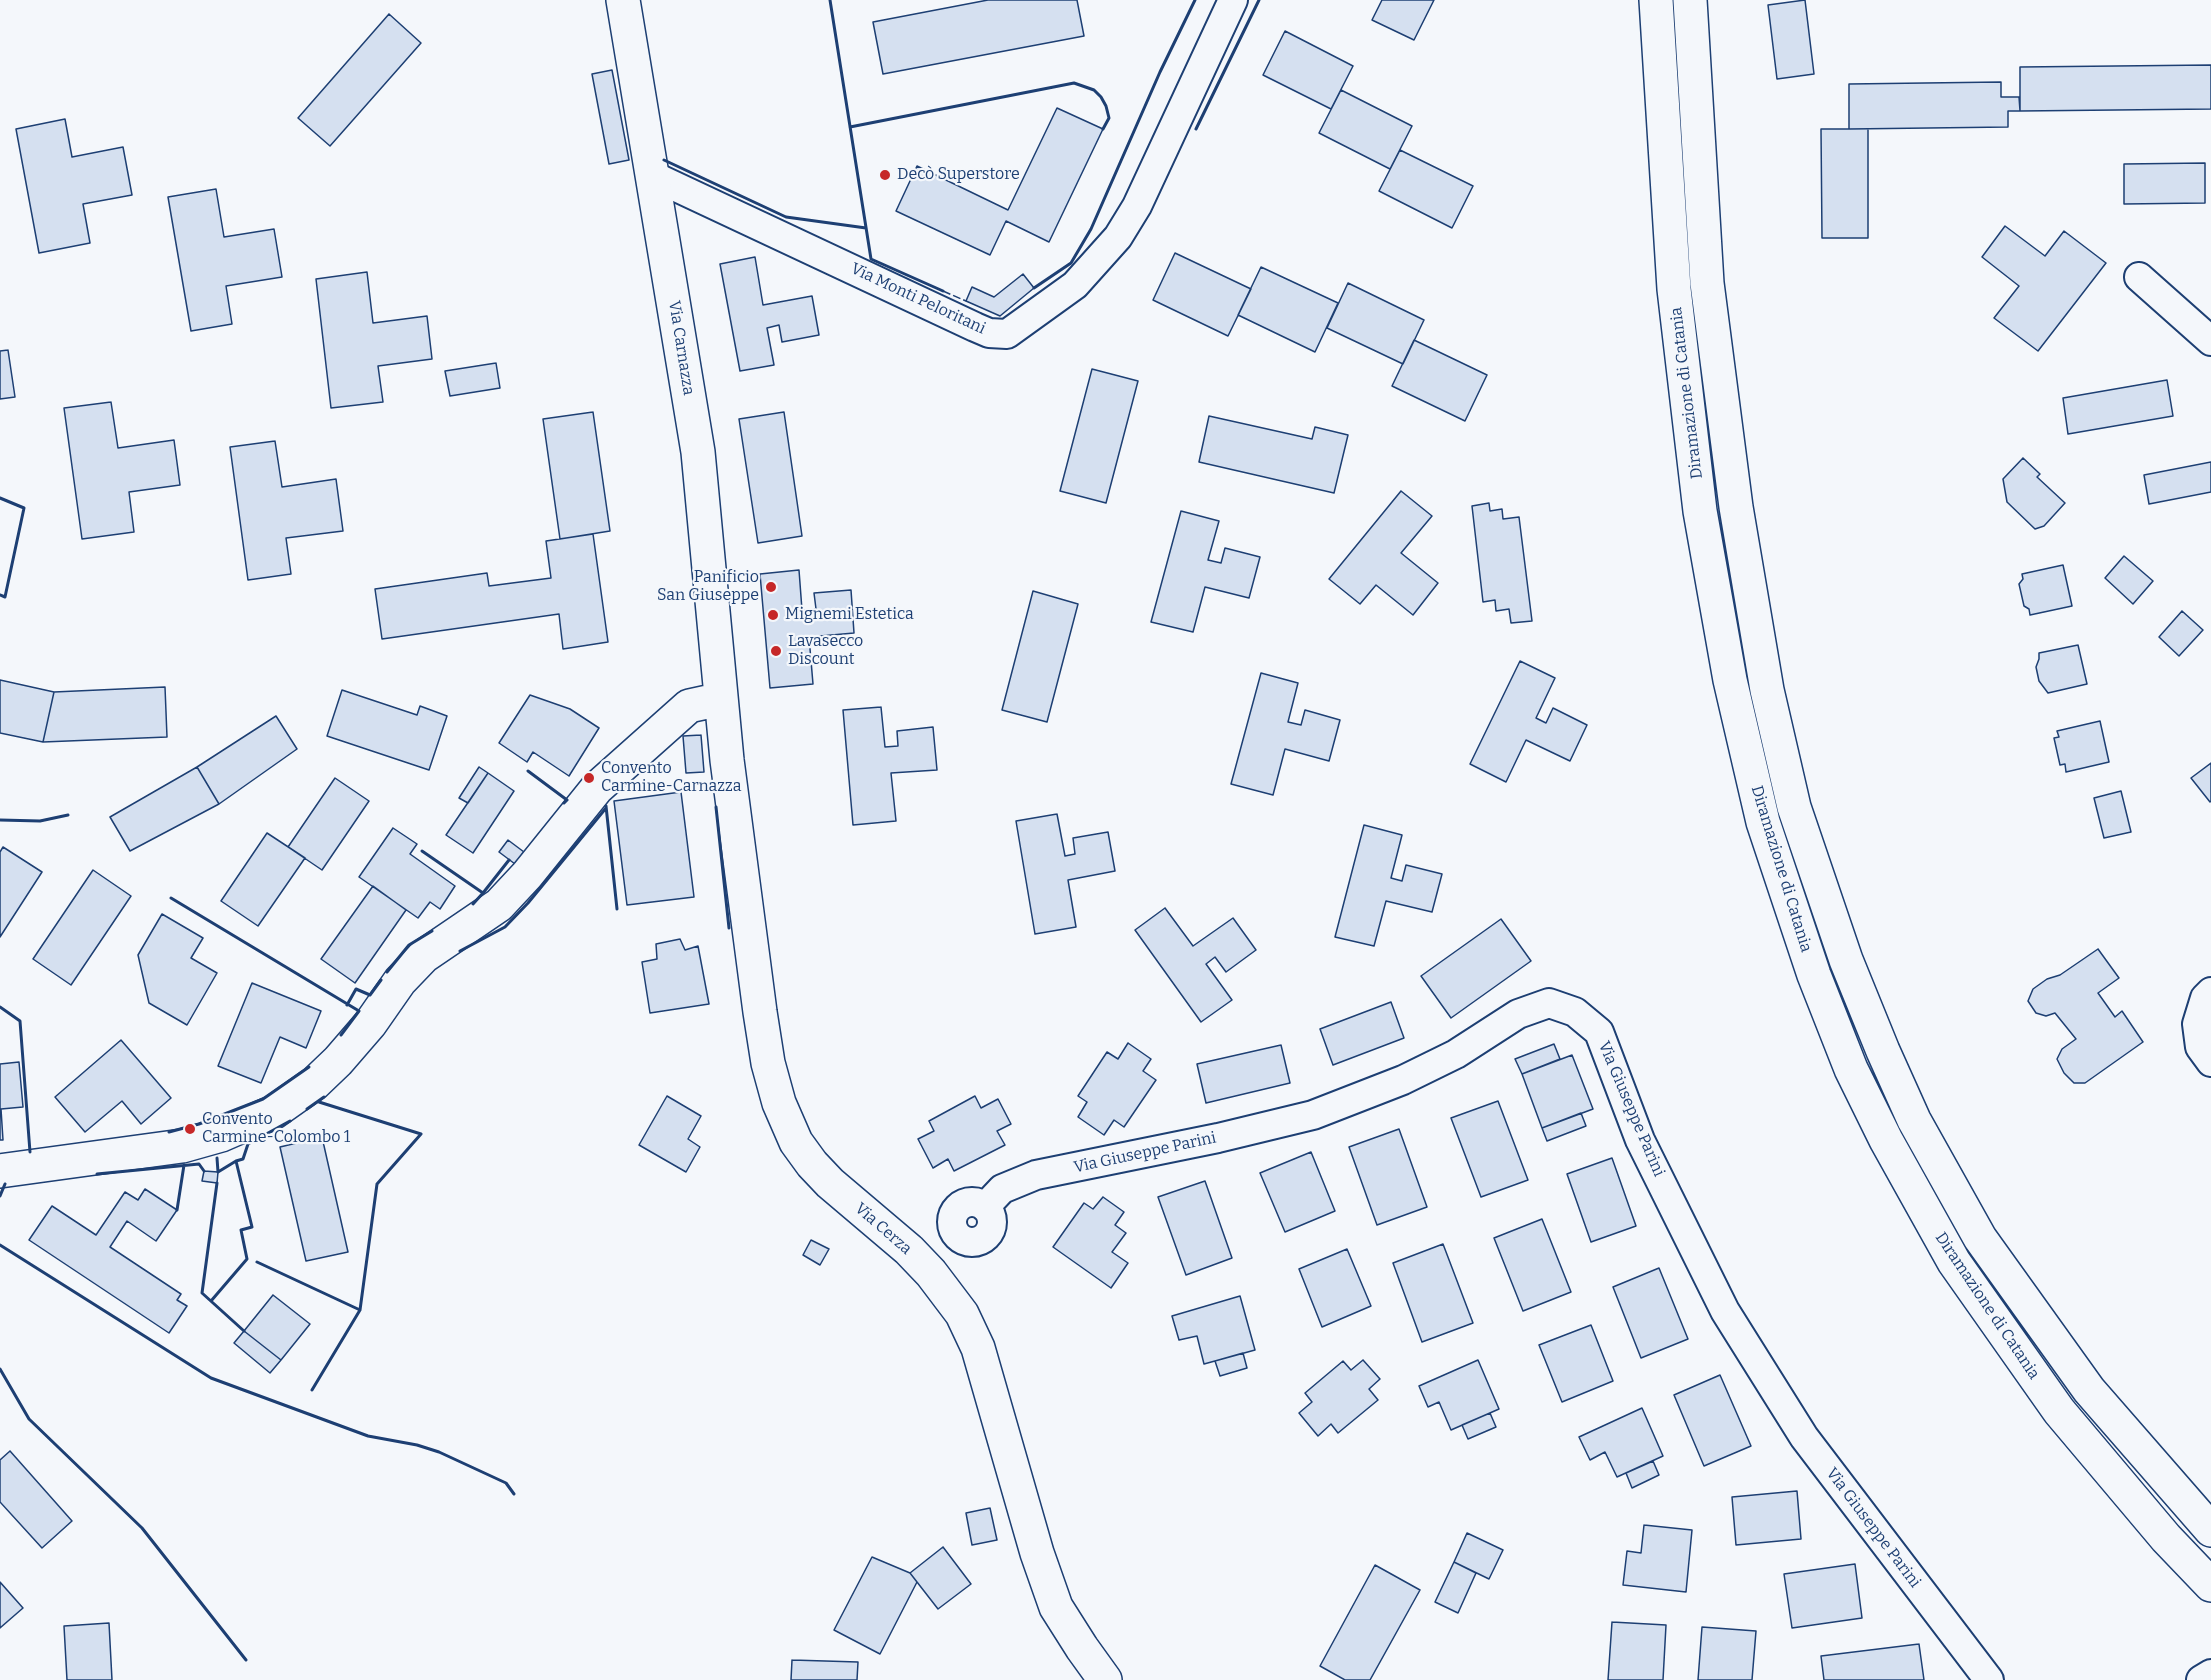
<!DOCTYPE html>
<html>
<head>
<meta charset="utf-8">
<style>
  body { margin:0 }
  canvas { display:block; background:#f4f7fb }
</style>
</head>
<body>
<canvas width="2211" height="1680"></canvas>
<script>
const c = document.querySelector('canvas').getContext('2d');
c.lineJoin = 'round';
function paint(path, color) { c.fillStyle = color; c.fill(path, 'evenodd'); }
const toPath = rows => new Path2D(rows.map(r => 'M' + r).join(''));
function stroke(path, color, width, dash) { c.strokeStyle = color; c.lineWidth = width; c.lineCap = dash ? 'butt' : 'round'; c.setLineDash(dash || []); c.stroke(path); }
function write(font, color, halo, rows, align = 'center') {
  c.font = font + ' Bitter,serif'; c.lineWidth = 4.5; c.setLineDash([]); c.textBaseline = 'middle'; c.strokeStyle = halo; c.fillStyle = color; for (const [text, x, y, turn = 0] of rows) {
    c.save(); c.translate(x, y); c.rotate((+turn || 0) * Math.PI / 180); c.textAlign = isNaN(turn) ? turn : align; if (halo) c.strokeText(text, 0, 0); c.fillText(text, 0, 0); c.restore();
  }
}
const building = toPath([
  [988,0,1077,0,1084,36,883,74,873,22,988,0],
  [1382,0,1434,0,1414,40,1372,20,1382,0],
  [1805,0,1814,74,1777,79,1768,5,1805,0],
  [389,14,421,43,330,146,298,118,389,14],
  [1285,31,1353,66,1331,109,1263,75,1285,31],
  [2211,65,2211,109,2020,111,2020,67,2211,65],
  [612,70,629,160,609,164,592,74,612,70],
  [2001,82,2001,97,2019,97,2020,111,2008,111,2008,127,1849,129,1849,84,2001,82],
  [1341,90,1412,126,1390,169,1319,133,1341,90],
  [1057,108,1103,129,1049,242,1006,221,990,255,896,211,917,166,1008,210,1057,108],
  [65,119,72,157,123,147,132,195,83,204,90,243,39,253,16,129,65,119],
  [1821,129,1868,129,1868,238,1822,238,1821,129],
  [1400,150,1473,186,1452,228,1379,191,1400,150],
  [2205,163,2205,203,2124,204,2124,164,2205,163],
  [216,189,224,237,274,229,282,277,226,286,232,324,191,331,168,197,216,189],
  [2005,226,2045,256,2064,231,2106,263,2038,351,1994,318,2019,286,1982,257,2005,226],
  [1175,253,1251,289,1228,336,1153,300,1175,253],
  [755,257,763,305,812,296,819,335,782,342,779,325,767,328,774,365,740,371,720,264,755,257],
  [1261,267,1338,303,1315,352,1238,315,1261,267],
  [367,272,373,323,427,316,432,359,378,366,383,402,331,408,316,279,367,272],
  [1023,274,1034,288,1000,316,966,301,972,287,994,297,1023,274],
  [1348,283,1424,320,1403,364,1327,328,1348,283],
  [1414,340,1487,375,1465,421,1392,386,1414,340],
  [8,350,15,397,0,399,0,351,8,350],
  [496,363,500,388,450,396,445,371,496,363],
  [1092,369,1138,381,1106,503,1060,491,1092,369],
  [2167,380,2173,416,2068,434,2063,398,2167,380],
  [111,402,118,448,174,440,180,485,129,492,134,532,82,539,64,408,111,402],
  [593,412,610,531,560,539,543,419,593,412],
  [784,412,802,536,758,543,739,419,784,412],
  [1209,416,1312,439,1315,427,1348,435,1334,493,1199,462,1209,416],
  [275,441,282,487,336,479,343,531,286,538,291,574,248,580,230,447,275,441],
  [2023,458,2040,474,2037,477,2065,503,2044,526,2035,529,2007,502,2003,479,2023,458],
  [2211,462,2211,492,2149,504,2144,475,2211,462],
  [1401,491,1432,516,1401,553,1438,583,1413,615,1376,585,1360,604,1329,579,1401,491],
  [1489,503,1490,511,1502,509,1503,519,1519,517,1532,621,1511,623,1509,609,1496,611,1495,600,1483,602,1472,506,1489,503],
  [1181,511,1219,521,1208,560,1221,563,1225,548,1260,557,1249,598,1205,587,1193,632,1151,622,1181,511],
  [593,534,608,642,563,649,559,614,382,639,375,589,487,573,489,586,551,578,546,541,593,534],
  [2124,556,2153,581,2133,604,2105,578,2124,556],
  [2063,565,2072,606,2030,615,2029,609,2024,606,2019,584,2023,579,2022,574,2063,565],
  [799,570,802,610,816,609,814,593,851,590,854,633,809,637,813,684,770,688,760,574,799,570],
  [1033,591,1078,604,1047,722,1002,710,1033,591],
  [2182,611,2203,630,2179,656,2159,637,2182,611],
  [2078,645,2087,684,2048,693,2039,681,2036,667,2039,659,2039,653,2078,645],
  [1520,661,1555,678,1536,718,1546,723,1553,708,1587,725,1570,761,1526,740,1506,782,1470,764,1520,661],
  [1261,673,1298,683,1288,722,1301,725,1305,710,1340,720,1329,761,1285,749,1273,795,1231,784,1261,673],
  [0,680,54,692,43,742,0,733,0,680],
  [165,687,167,737,43,742,54,692,165,687],
  [342,690,417,715,420,706,447,716,429,770,327,736,342,690],
  [530,695,570,709,599,728,569,776,533,752,527,762,499,743,530,695],
  [881,707,885,747,898,746,897,731,933,727,937,770,891,773,896,821,853,825,843,710,881,707],
  [276,716,297,749,219,804,197,767,276,716],
  [2100,721,2109,762,2066,772,2065,764,2060,765,2054,738,2059,737,2057,731,2100,721],
  [701,735,704,772,686,773,683,736,701,735],
  [2211,763,2211,801,2210,802,2191,778,2211,763],
  [197,767,219,804,130,851,110,817,197,767],
  [479,767,488,773,468,803,459,798,479,767],
  [488,773,514,791,473,853,446,835,488,773],
  [335,778,369,801,322,870,288,847,335,778],
  [2121,791,2131,832,2104,838,2094,798,2121,791],
  [681,792,694,897,627,905,614,801,681,792],
  [1057,814,1065,856,1075,854,1073,838,1108,832,1115,871,1068,880,1076,927,1035,934,1016,821,1057,814],
  [1364,825,1402,835,1391,878,1402,881,1406,865,1442,874,1432,912,1386,901,1374,946,1335,937,1364,825],
  [393,828,417,844,410,854,455,886,440,909,430,902,418,918,359,877,393,828],
  [267,833,305,858,258,926,221,901,267,833],
  [508,840,524,852,515,864,499,852,508,840],
  [3,847,42,872,0,937,0,852,3,847],
  [93,870,131,896,71,985,33,959,93,870],
  [373,886,406,910,355,983,321,959,373,886],
  [1165,908,1193,946,1233,918,1256,950,1226,972,1215,957,1206,964,1232,1000,1201,1022,1135,930,1165,908],
  [162,914,203,938,191,958,217,973,187,1025,149,1003,138,955,162,914],
  [1501,919,1531,961,1451,1018,1421,976,1501,919],
  [680,939,685,950,698,946,709,1004,650,1013,642,962,657,959,656,944,680,939],
  [2098,949,2119,978,2098,993,2115,1017,2122,1011,2143,1042,2085,1083,2074,1083,2064,1073,2057,1059,2062,1049,2076,1039,2055,1013,2046,1016,2036,1013,2028,1001,2033,989,2047,979,2060,975,2098,949],
  [252,983,321,1011,306,1048,280,1037,261,1083,218,1066,252,983],
  [1391,1002,1404,1038,1333,1065,1320,1029,1391,1002],
  [121,1040,171,1098,141,1124,122,1101,85,1132,55,1097,121,1040],
  [1128,1043,1151,1059,1143,1071,1156,1080,1124,1127,1114,1120,1104,1135,1078,1117,1087,1102,1078,1096,1107,1052,1118,1059,1128,1043],
  [1554,1044,1560,1059,1522,1074,1515,1059,1554,1044],
  [1281,1045,1290,1083,1206,1103,1197,1064,1281,1045],
  [1572,1055,1593,1109,1542,1128,1522,1074,1572,1055],
  [19,1062,23,1107,1,1109,3,1140,0,1140,0,1064,19,1062],
  [667,1096,701,1116,688,1139,700,1147,686,1172,639,1145,667,1096],
  [975,1096,981,1108,998,1099,1011,1124,997,1131,1005,1145,954,1171,948,1159,933,1168,918,1139,934,1131,929,1121,975,1096],
  [1498,1101,1528,1180,1481,1197,1451,1118,1498,1101],
  [1581,1113,1586,1126,1547,1141,1542,1128,1581,1113],
  [1399,1129,1427,1207,1377,1225,1349,1147,1399,1129],
  [322,1137,348,1252,306,1261,280,1147,322,1137],
  [1311,1152,1335,1211,1285,1232,1260,1173,1311,1152],
  [1612,1158,1636,1226,1591,1242,1567,1174,1612,1158],
  [204,1171,218,1172,217,1183,202,1181,204,1171],
  [1205,1181,1232,1258,1186,1275,1158,1197,1205,1181],
  [145,1189,177,1210,156,1241,127,1221,110,1247,181,1294,177,1300,187,1306,169,1333,29,1240,52,1206,96,1235,125,1192,138,1200,145,1189],
  [1103,1197,1124,1212,1115,1225,1126,1233,1112,1252,1128,1263,1111,1288,1053,1247,1084,1203,1093,1209,1103,1197],
  [1542,1219,1571,1292,1523,1311,1494,1238,1542,1219],
  [811,1240,829,1249,820,1265,803,1255,811,1240],
  [1443,1244,1473,1323,1422,1342,1393,1263,1443,1244],
  [1347,1249,1371,1306,1322,1327,1299,1269,1347,1249],
  [1659,1268,1688,1339,1641,1358,1613,1287,1659,1268],
  [273,1295,310,1324,281,1360,244,1331,273,1295],
  [1240,1296,1255,1350,1204,1364,1197,1336,1179,1340,1172,1316,1240,1296],
  [1591,1325,1613,1381,1562,1402,1539,1345,1591,1325],
  [244,1331,281,1360,270,1373,234,1343,244,1331],
  [1243,1353,1247,1368,1220,1376,1215,1361,1243,1353],
  [1363,1360,1380,1379,1369,1389,1378,1400,1338,1433,1331,1424,1318,1436,1299,1413,1312,1402,1305,1393,1343,1361,1351,1370,1363,1360],
  [1478,1360,1499,1409,1451,1430,1439,1402,1428,1407,1419,1386,1478,1360],
  [1720,1375,1751,1446,1704,1466,1674,1395,1720,1375],
  [1642,1408,1663,1456,1617,1477,1605,1452,1590,1460,1579,1437,1642,1408],
  [1490,1413,1496,1427,1468,1439,1462,1425,1490,1413],
  [10,1451,72,1521,42,1548,0,1502,0,1460,10,1451],
  [1653,1461,1659,1475,1632,1488,1626,1473,1653,1461],
  [1797,1491,1801,1539,1736,1545,1732,1497,1797,1491],
  [990,1508,997,1540,972,1545,966,1513,990,1508],
  [1644,1525,1692,1530,1686,1592,1623,1585,1627,1551,1641,1553,1644,1525],
  [1467,1533,1503,1550,1489,1579,1454,1562,1467,1533],
  [943,1547,971,1584,938,1609,910,1573,943,1547],
  [872,1557,910,1573,917,1582,880,1654,834,1630,872,1557],
  [1454,1562,1476,1573,1458,1613,1435,1602,1454,1562],
  [1855,1564,1862,1618,1792,1628,1784,1574,1855,1564],
  [1375,1565,1420,1590,1370,1680,1345,1680,1320,1666,1375,1565],
  [0,1582,23,1608,0,1628,0,1582],
  [1612,1622,1666,1625,1663,1680,1608,1680,1612,1622],
  [109,1623,112,1680,67,1680,64,1626,109,1623],
  [1702,1627,1756,1631,1752,1680,1698,1680,1702,1627],
  [1919,1644,1924,1680,1824,1680,1821,1656,1919,1644],
  [792,1660,858,1662,857,1680,791,1680,792,1660]
]);
paint(building, '#d5e0f0');
stroke(building, '#1d3f73', 1.5);
const minor = toPath([
  [653,176,975,327,989,333,1007,334,1075,285,1118,237,1137,206,1233,0],
  [2139,277,2211,341],
  [2211,992,2205,998,2197,1024,2200,1047,2211,1062],
  '952 1222a20 20 0 1 1 40 0a20 20 0 1 1-40 0Z',
  [985,1207,1002,1189,1036,1175,1218,1138,1313,1115,1403,1080,1456,1054,1518,1014,1549,1003,1575,1012,1599,1032,1640,1140,1725,1311,1804,1437,1989,1680],
  [2201,1680,2211,1674]
]);
const major = toPath([
  [623,0,698,452,727,760,760,1012,768,1063,779,1103,796,1142,812,1164,830,1183,909,1250,931,1273,962,1314,978,1348,1037,1553,1056,1607,1082,1648,1105,1680],
  [0,1171,182,1146,221,1135,274,1112,315,1083,338,1061,370,1024,400,981,424,956,499,905,527,875,597,788,689,706,721,699]
]);
const highway = toPath([
  [1656,0,1674,289,1700,511,1730,680,1763,822,1814,975,1851,1069,1886,1140,1954,1262,2059,1411,2166,1538,2211,1585],
  [1690,0,1707,283,1736,507,1767,690,1794,807,1846,960,1883,1051,1914,1120,1980,1238,2089,1390,2211,1530]
]);
stroke(minor, '#1d3f73', 32);
stroke(major, '#1d3f73', 36);
stroke(highway, '#1d3f73', 36);
stroke(minor, '#f4f7fb', 28);
stroke(major, '#f4f7fb', 33);
stroke(highway, '#f4f7fb', 33);
stroke(toPath([
  [943,291,966,301]
]), '#1d3f73', 1.5, [8, 3]);
stroke(toPath([
  [830,0,871,259,943,291],
  [850,127,1074,83,1094,90,1101,97,1106,106,1109,118,1103,129],
  [1196,129,1259,0],
  [664,160,786,217,866,228],
  [1034,288,1071,263,1091,229,1160,72,1195,0],
  [0,498,24,508,5,597,0,595],
  [528,771,567,800,564,803],
  [606,806,617,909],
  [716,807,729,928],
  [0,820,40,821,68,815],
  [422,851,483,893,473,904],
  [483,893,509,860],
  [171,898,359,1011,341,1035],
  [460,951,505,927,528,903,606,808],
  [387,972,409,945,432,931],
  [347,1005,356,989,370,995,381,980],
  [0,1007,20,1021,30,1152],
  [307,1109,324,1097],
  [169,1132,199,1124,263,1099,309,1067],
  [217,1158,218,1172,236,1161],
  [97,1174,199,1164,204,1171],
  [217,1183,202,1293,244,1331],
  [0,1196,5,1184],
  [177,1210,184,1165],
  [0,1245,211,1378,368,1436,417,1445,439,1452,506,1483,514,1494],
  [257,1262,360,1310],
  [211,1301,247,1259,241,1230,252,1227,236,1161,243,1159,248,1144,290,1121],
  [0,1369,29,1419,142,1528,246,1660],
  [312,1390,360,1310,377,1184,421,1134,319,1102]
]), '#1d3f73', 3);
for (const [x, y, r, color] of [
  [885,175,6,"#c62828"],
  [771,587,6,"#c62828"],
  [773,615,6,"#c62828"],
  [776,651,6,"#c62828"],
  [589,778,6,"#c62828"],
  [190,1129,6,"#c62828"]
]) { const dot = new Path2D(); dot.arc(x, y, r, 0, 2 * Math.PI); c.fillStyle = color; c.fill(dot); stroke(dot, '#f4f7fb', 2); }
write('16px', '#1d3f73', '#f4f7fb', [
  ["Decò Superstore",897,175],
  ["Panificio",759,578,"right"],
  ["San Giuseppe",759,596,"right"],
  ["Mignemi Estetica",785,615],
  ["Lavasecco",788,642],
  ["Discount",788,660],
  ["Convento",601,769],
  ["Carmine-Carnazza",601,787],
  ["Convento",202,1120],
  ["Carmine-Colombo 1",202,1138]
], 'left');
write('16px', '#1d3f73', '#f4f7fb', [
  ["Via Monti Peloritani",918,299,25],
  ["Via Carnazza",681,348,81],
  ["Diramazione di Catania",1687,393,-97],
  ["Diramazione di Catania",1781,869,73],
  ["Via Giuseppe Parini",1631,1109,67],
  ["Via Giuseppe Parini",1145,1153,-12],
  ["Via Cerza",883,1229,41],
  ["Diramazione di Catania",1987,1306,56],
  ["Via Giuseppe Parini",1873,1528,53]
]);
</script>
</body>
</html>
